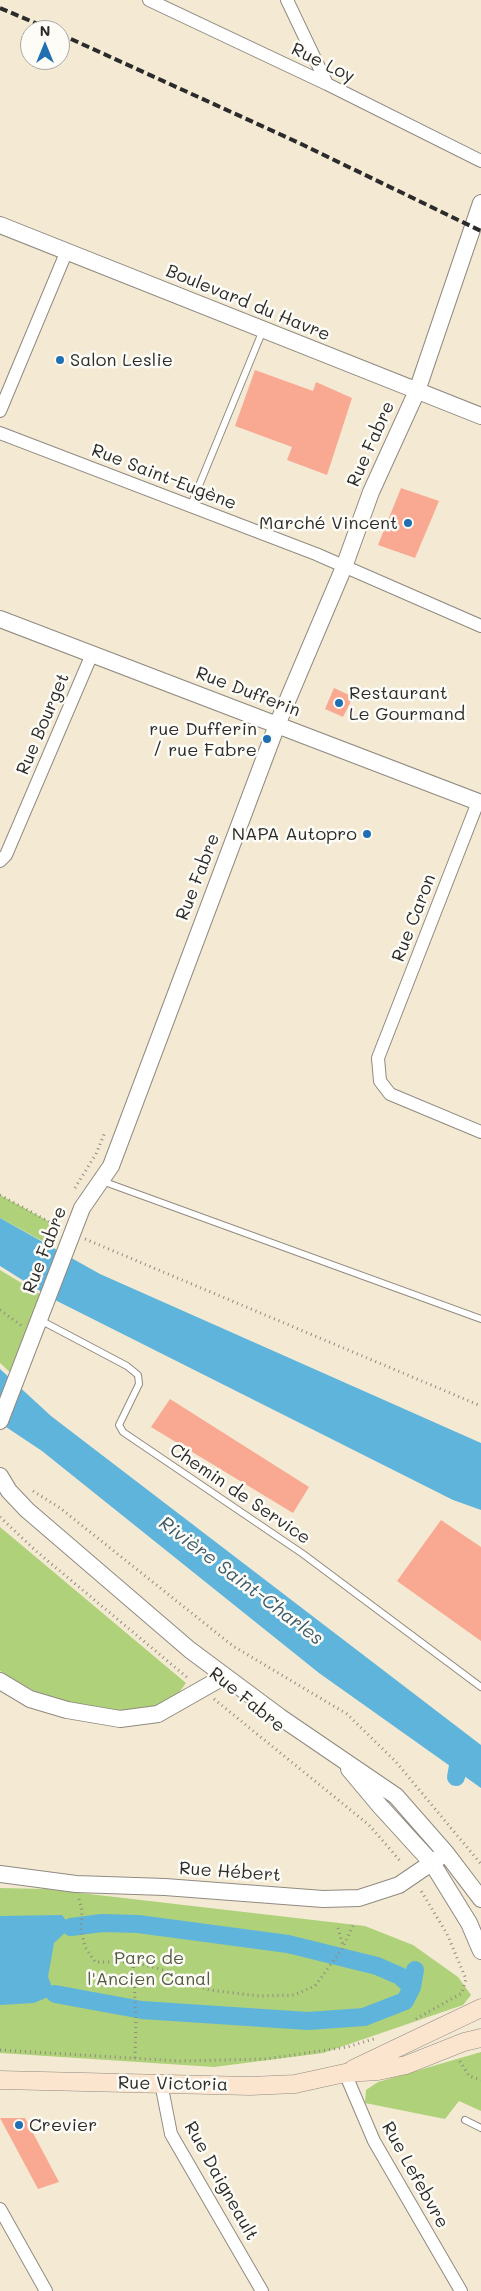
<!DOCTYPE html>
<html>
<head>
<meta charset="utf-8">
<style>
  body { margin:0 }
  #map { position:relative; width:481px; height:2291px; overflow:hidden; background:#f4ead4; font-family:Mali,sans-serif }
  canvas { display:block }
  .north { position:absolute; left:20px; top:20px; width:50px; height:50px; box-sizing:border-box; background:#fdfcf7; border:1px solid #a9a8a5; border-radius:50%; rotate:0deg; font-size:14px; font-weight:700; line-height:20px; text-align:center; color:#2b2b2b }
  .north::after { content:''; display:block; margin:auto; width:18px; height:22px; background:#1f6fb2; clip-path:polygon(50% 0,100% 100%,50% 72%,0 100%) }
</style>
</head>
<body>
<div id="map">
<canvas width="481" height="2291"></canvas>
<div class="north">N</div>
</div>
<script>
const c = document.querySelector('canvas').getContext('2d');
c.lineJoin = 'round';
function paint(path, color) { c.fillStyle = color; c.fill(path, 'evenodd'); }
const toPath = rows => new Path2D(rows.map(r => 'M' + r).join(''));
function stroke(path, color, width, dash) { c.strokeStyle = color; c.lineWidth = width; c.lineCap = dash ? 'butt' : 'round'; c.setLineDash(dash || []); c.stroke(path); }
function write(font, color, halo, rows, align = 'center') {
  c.font = font + ' Mali,sans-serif'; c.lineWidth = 5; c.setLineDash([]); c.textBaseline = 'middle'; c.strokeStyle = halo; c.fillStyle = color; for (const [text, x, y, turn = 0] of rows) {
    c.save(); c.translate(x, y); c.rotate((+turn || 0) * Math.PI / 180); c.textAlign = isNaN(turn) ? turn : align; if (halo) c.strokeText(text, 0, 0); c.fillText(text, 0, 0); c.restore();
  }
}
paint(toPath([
  [0,1195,52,1223,44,1242,0,1218],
  [0,1270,43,1296,13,1375,0,1363],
  [0,1527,186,1683,175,1698,141,1711,101,1711,43,1696,0,1671],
  [0,1888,46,1889,365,1926,413,1945,458,1977,471,1995,463,2005,323,2053,214,2067,0,2053],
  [481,2052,481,2111,459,2101,445,2119,365,2103,366,2090,378,2082]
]), '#afd179');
paint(toPath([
  [0,1218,100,1274,481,1443,481,1510,453,1500,53,1299,0,1266],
  [0,1369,51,1416,481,1745,481,1788,319,1673,42,1451,0,1423],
  [62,1915,71,1927,54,1943,48,1977,55,1994,34,2003,0,2005,0,1916]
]), '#5fb4db');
stroke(toPath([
  [456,1777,461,1749],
  [71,1927,102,1923,138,1924,288,1944,377,1966,400,1976,412,1987],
  [55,1994,142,2010,308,2021,364,2017,405,2001,412,1987,415,1970]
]), '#5fb4db', 18);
paint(toPath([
  [255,370,313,391,316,382,352,398,327,475,287,460,292,447,235,426],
  [401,488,439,501,415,558,378,545],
  [334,688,353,697,343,717,325,709],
  [170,1399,309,1487,293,1513,151,1427],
  [441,1520,481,1547,481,1641,397,1581],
  [0,2118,25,2118,59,2182,38,2189]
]), '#f9a891');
const service = toPath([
  [191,505,263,330],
  [102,1181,481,1319],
  [40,1320,127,1366,138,1375,139,1384,119,1425,123,1432,303,1554,481,1687],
  [465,2120,481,2128]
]);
const minor = toPath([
  [149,0,327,84,481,161],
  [287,0,327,84],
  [0,411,66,253],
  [0,433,316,554,481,626],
  [478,802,378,1058,380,1081,390,1094,481,1132],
  [0,861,6,855,92,654],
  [345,2073,374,2141,461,2291],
  [161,2083,171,2134,262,2291],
  [0,2209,46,2291]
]);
const tertiary = toPath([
  [0,225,481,416],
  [0,619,481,803],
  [0,1421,82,1208,111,1166,277,725,344,567,371,492,417,391,481,203],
  [0,1476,9,1491,27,1510,190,1650,280,1717,396,1796,446,1853,481,1899],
  [0,1681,30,1699,67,1710,120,1719,158,1714,225,1676],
  [349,1769,380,1806,432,1863,469,1923,481,1951],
  [0,1874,76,1884,165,1887,323,1899,359,1898,399,1885,446,1853]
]);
const secondary = toPath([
  [353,2069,481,2008],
  [0,2080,250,2086,295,2084,345,2073,378,2071,406,2065,464,2042,481,2038]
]);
stroke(service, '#908a80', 8);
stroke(minor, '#908a80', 14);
stroke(tertiary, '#908a80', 18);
stroke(secondary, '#908a80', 19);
stroke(toPath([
  [75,1188,96,1154,105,1132],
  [0,1195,59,1227],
  [85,1239,481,1406],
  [0,1310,22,1326],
  [33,1491,60,1508,233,1646,347,1714,396,1762,481,1864],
  [0,1517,36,1551,189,1679],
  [214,1699,369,1825,402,1863],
  [79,1899,82,1910,81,1930,85,1947,95,1962,133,1962,167,1971,209,1990,259,1996,294,1995,315,1986,342,1949,354,1924],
  [338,1928,343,1946],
  [133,1962,136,2018,135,2058],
  [416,2019,462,1993,466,1979,447,1934,420,1889],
  [0,2050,179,2061,266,2059,347,2047,377,2038],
  [460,2061,469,2076,481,2080]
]), '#908a80', 3, [1, 4]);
stroke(service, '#fff', 6);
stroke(minor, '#fff', 12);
stroke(tertiary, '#fff', 16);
stroke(secondary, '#fbe5cf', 18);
stroke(toPath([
  [0,8,52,30],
  [60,34,297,142,481,231]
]), '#2b2b2b', 4, [8, 4]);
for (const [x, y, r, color] of [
  [60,360,5,"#1f6fb2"],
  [408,523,5,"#1f6fb2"],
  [339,703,5,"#1f6fb2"],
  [267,739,5,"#1f6fb2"],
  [367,834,5,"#1f6fb2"],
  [19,2125,5,"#1f6fb2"]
]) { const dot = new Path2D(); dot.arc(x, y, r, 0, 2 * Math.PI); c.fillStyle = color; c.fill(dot); stroke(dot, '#fdfcf7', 2); }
write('18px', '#2b2b2b', '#fdfcf7', [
  ["Rue Loy",323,63,26],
  ["Boulevard du Havre",248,303,22],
  ["Rue Fabre",371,444,-66],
  ["Rue Saint-Eugène",164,477,21],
  ["Rue Dufferin",248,692,21],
  ["Rue Bourget",43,724,-67],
  ["Rue Fabre",198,877,-69],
  ["Rue Caron",414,918,-69],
  ["Rue Fabre",45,1250,-69],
  ["Chemin de Service",240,1494,34],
  ["Rue Fabre",247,1700,39],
  ["Rue Hébert",230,1872,4],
  ["Rue Victoria",173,2084,1],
  ["Rue Lefebvre",415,2175,61],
  ["Rue Daigneault",221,2181,61]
]);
write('18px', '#2b2b2b', '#fdfcf7', [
  ["Salon Leslie",70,360],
  ["Marché Vincent",398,523,"right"],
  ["Restaurant",349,693],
  ["Le Gourmand",349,714],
  ["rue Dufferin",257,729,"right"],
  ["/ rue Fabre",257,750,"right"],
  ["NAPA Autopro",357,834,"right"],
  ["Crevier",29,2125]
], 'left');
write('18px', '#535d42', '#fdfcf7', [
  ["Parc de",149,1958],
  ["l'Ancien Canal",149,1979]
]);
write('italic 19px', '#3d5b69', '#fdfcf7', [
  ["Rivière Saint-Charles",241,1581,37]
]);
</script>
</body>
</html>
